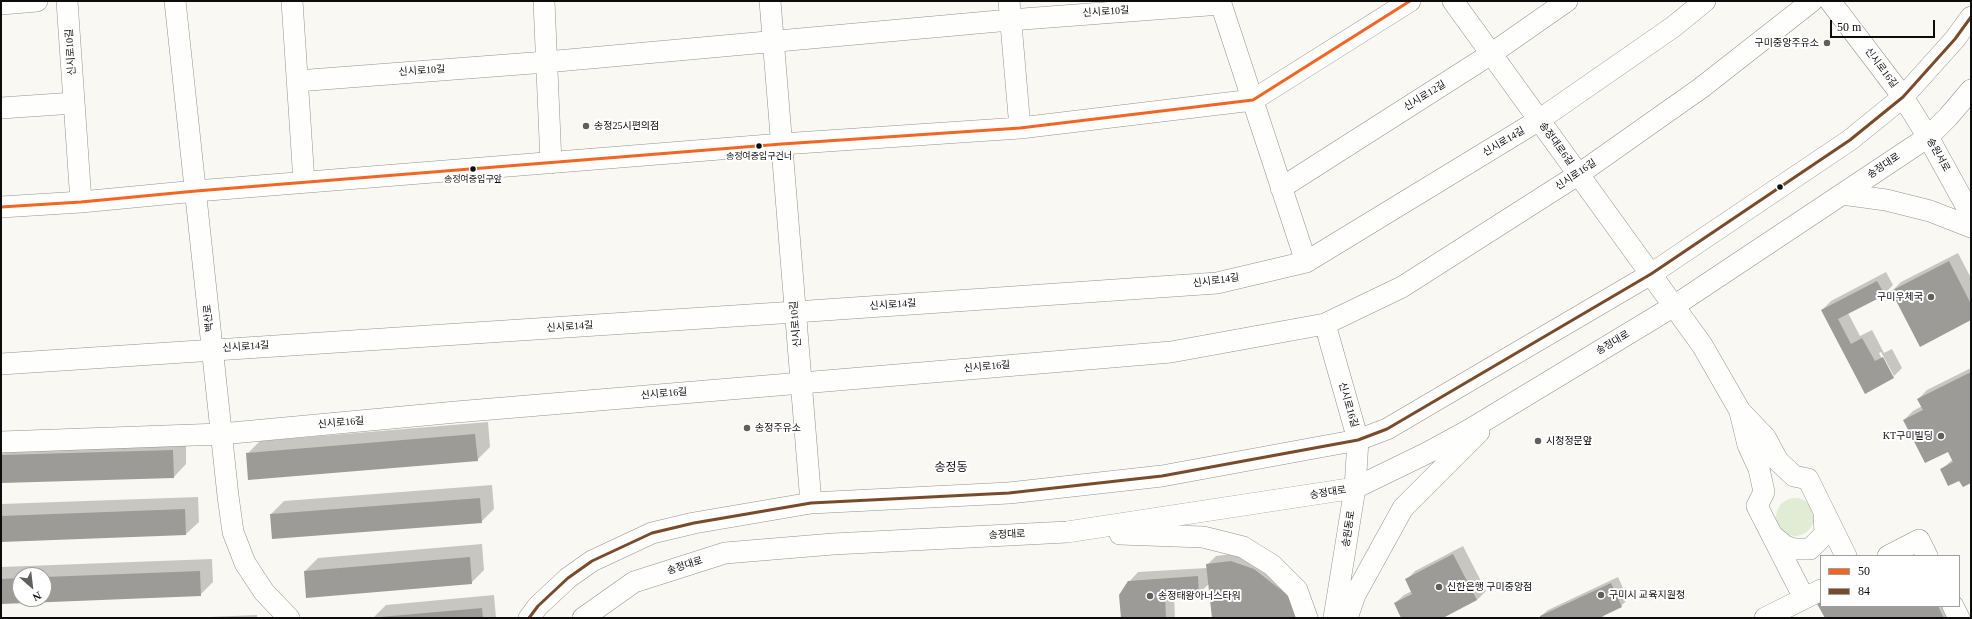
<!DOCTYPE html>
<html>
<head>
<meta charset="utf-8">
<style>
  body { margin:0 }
  #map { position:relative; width:1972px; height:619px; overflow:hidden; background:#faf8f2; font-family:"Times New Roman",serif }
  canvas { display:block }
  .frame { position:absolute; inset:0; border:2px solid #0c0c0c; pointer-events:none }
  .legend { position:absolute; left:1820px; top:555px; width:140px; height:52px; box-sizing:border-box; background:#fff; border:1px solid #9e9e9e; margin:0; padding:5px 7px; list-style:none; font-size:12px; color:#0c0c0c }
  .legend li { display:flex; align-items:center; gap:8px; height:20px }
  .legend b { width:20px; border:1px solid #9e9e9e }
  .north { position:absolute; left:12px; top:567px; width:40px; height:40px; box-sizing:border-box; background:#fff; border:1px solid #9e9e9e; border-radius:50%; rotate:152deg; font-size:11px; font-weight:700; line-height:16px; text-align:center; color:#0c0c0c }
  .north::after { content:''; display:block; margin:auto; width:14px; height:18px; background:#5f5f5c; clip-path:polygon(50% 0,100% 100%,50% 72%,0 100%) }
  .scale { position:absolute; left:1830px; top:20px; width:105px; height:18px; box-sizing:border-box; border:2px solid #0c0c0c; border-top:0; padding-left:5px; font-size:12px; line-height:14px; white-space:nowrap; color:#0c0c0c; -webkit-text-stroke:3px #fff; paint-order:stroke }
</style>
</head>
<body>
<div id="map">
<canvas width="1972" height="619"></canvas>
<div class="frame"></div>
<ul class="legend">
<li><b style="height:5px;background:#f26522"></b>50</li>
<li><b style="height:5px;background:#7a4b2a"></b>84</li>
</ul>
<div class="north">N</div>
<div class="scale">50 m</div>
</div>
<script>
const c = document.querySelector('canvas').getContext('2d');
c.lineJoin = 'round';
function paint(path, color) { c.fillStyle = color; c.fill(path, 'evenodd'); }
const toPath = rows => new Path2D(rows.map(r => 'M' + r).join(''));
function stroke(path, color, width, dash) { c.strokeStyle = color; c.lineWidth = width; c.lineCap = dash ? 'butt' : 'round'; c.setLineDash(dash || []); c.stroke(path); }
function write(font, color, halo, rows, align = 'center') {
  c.font = font + ' "Times New Roman","Noto Sans KR",serif'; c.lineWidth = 4; c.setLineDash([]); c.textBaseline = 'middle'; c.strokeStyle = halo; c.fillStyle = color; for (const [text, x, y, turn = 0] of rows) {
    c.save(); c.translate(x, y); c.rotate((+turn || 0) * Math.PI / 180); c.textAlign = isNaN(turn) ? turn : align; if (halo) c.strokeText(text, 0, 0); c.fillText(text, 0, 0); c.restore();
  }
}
paint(toPath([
  '1776 517a19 19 0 1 1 38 0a19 19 0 1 1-38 0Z'
]), '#e1ecd4');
paint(toPath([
  [1958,253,1971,278,1971,319,1892,291,1901,282],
  [1886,272,1893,285,1884,294,1848,313,1860,336,1872,330,1884,353,1892,349,1902,368,1893,377,1865,392,1822,310,1831,301],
  [1881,352,1894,376,1891,376,1879,353],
  [1971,368,1971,482,1960,479,1941,470,1953,459,1948,451,1904,420,1913,411,1922,406,1918,399,1927,390],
  [488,422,490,447,477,460,247,454,260,441],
  [186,438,186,464,174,477,1,482,1,443],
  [492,485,494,509,481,522,271,514,284,501],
  [198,497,199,522,186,534,1,541,1,504],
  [482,544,484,570,471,583,307,597,305,571,318,558],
  [1463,546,1486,591,1477,600,1441,618,1402,618,1395,603,1404,595,1412,591,1406,580,1415,571],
  [1240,553,1303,591,1288,618,1213,618,1209,584,1198,594,1174,596,1175,618,1122,618,1129,582,1138,572,1207,568,1207,565,1216,556],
  [212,559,213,582,200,595,1,603,1,567],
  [20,575,44,575,44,599,20,599],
  [1618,577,1628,599,1621,606,1603,615,1604,618,1542,618,1541,616,1548,610],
  [494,595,496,618,373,618,386,605],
  [1821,606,1951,606,1957,618,1826,618],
  [257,615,257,618,185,618]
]), '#0003');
paint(toPath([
  [1949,261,1971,304,1971,320,1920,347,1891,291],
  [1877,281,1885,295,1838,319,1851,344,1862,338,1875,361,1883,357,1894,378,1865,394,1821,310],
  [1971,372,1971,483,1963,487,1959,481,1948,486,1940,469,1953,462,1948,452,1925,463,1903,420,1923,410,1917,399],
  [475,434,478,461,248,480,246,453],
  [173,450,174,478,1,483,1,455],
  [480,498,482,523,272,539,270,514],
  [185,509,186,535,1,542,1,516],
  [1453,554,1477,600,1443,618,1401,618,1394,603,1412,594,1405,579],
  [470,557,472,584,306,598,304,571],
  [1231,561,1254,569,1294,600,1296,618,1212,618,1206,564],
  [200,571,201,596,1,604,1,579,20,578,20,599,44,599,44,577],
  [1198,576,1199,595,1165,597,1166,618,1121,618,1119,595,1128,581],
  [1611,583,1622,607,1599,618,1540,618,1540,616],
  [1821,599,1821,606,1938,606,1944,618,1825,618,1816,602],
  [482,608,483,618,380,618,380,617]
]), '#9d9b97');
const minor = toPath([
  [67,1,81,202],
  [175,1,228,496,233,532,245,563,264,592,289,618],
  [292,1,304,182],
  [544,1,551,163],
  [770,1,811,503],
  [1009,1,1020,128],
  [1453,1,1702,345,1740,411,1765,437,1778,461,1794,476,1808,479,1846,556],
  [1830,1,1903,97,1928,137,1971,215],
  [1,4,37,1],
  [1221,4,1306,262],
  [297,81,546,62,1010,20,1221,4],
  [1,108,74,103],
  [1281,188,1491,54,1567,1],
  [1842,194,1886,200,1930,211,1971,227],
  [1,207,81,202,196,191,782,144,1020,128,1253,100,1410,1],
  [1325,324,1358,440,1355,488,1334,618],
  [1,364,795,312,1217,283,1306,262,1539,120,1673,27,1705,1],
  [1740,412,1748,445,1759,469,1764,492,1757,506,1804,598],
  [1,442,221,434,456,412,1171,352,1325,324,1402,287,1579,174,1701,88,1812,1],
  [1120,534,1203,537,1243,547,1272,565,1297,590,1307,618],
  [1773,536,1785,546,1794,549,1810,549,1825,534,1824,513],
  [1888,556,1919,540,1927,556],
  [1953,606,1959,618],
  [529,618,538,606,568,578,592,561,652,533,694,523,811,503,1009,493,1162,476,1358,440,1387,429,1651,274,1850,140,1903,97,1955,39,1971,17],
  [583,618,634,582,725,553,833,544,1067,532,1355,488,1427,453,1469,430,1674,306,1928,137,1948,117,1971,90],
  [1347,618,1355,595,1403,508,1479,432],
  [1765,618,1821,590]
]);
stroke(minor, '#939290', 22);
stroke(minor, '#fefefd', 21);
stroke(toPath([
  [1,207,81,202,196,191,782,144,1020,128,1253,100,1410,1]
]), '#f26522', 3);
stroke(toPath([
  [529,618,538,606,568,578,592,561,652,533,694,523,811,503,1009,493,1162,476,1358,440,1387,429,1651,274,1850,140,1903,97,1955,39,1971,17]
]), '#7a4b2a', 3);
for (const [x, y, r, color] of [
  [1827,43,4,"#5f5f5c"],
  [586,126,4,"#5f5f5c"],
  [759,146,3.5,"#0c0c0c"],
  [473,169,3.5,"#0c0c0c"],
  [1780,187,3.5,"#0c0c0c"],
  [1931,297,4,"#5f5f5c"],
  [747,428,4,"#5f5f5c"],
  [1941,436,4,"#5f5f5c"],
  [1538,441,4,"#5f5f5c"],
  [1439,587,4,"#5f5f5c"],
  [1601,595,4,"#5f5f5c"],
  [1150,596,4,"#5f5f5c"]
]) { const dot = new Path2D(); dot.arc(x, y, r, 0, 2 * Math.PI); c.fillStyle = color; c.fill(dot); stroke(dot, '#fff', 1.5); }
write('9px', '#0c0c0c', '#fff', [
  ["송정여중입구건너",759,157],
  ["송정여중입구앞",473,180]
]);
write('10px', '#0c0c0c', '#fff', [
  ["신시로10길",1106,12,-4],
  ["신시로10길",71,52,-94],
  ["신시로16길",1881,68,53],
  ["신시로10길",422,71,-4],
  ["신시로12길",1425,96,-32],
  ["신시로14길",1504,142,-31],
  ["송정대로6길",1556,144,54],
  ["송원서로",1938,155,61],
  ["송정대로",1884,166,-34],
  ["신시로16길",1576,175,-34],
  ["신시로14길",1216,281,-8],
  ["신시로14길",893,305,-4],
  ["백산로",209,318,-96],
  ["신시로10길",796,324,-95],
  ["신시로14길",570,327,-4],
  ["송정대로",1613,343,-31],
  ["신시로14길",246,347,-4],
  ["신시로16길",987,367,-5],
  ["신시로16길",664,394,-5],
  ["신시로16길",1348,405,74],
  ["신시로16길",341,423,-5],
  ["송정대로",1328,493,-9],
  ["송원동로",1349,529,-81],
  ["송정대로",1007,535,-3],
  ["송정대로",685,566,-18]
]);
write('10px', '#0c0c0c', '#fff', [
  ["구미중앙주유소",1819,43,"right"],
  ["송정25시편의점",594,126],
  ["구미우체국",1923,297,"right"],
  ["송정주유소",755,428],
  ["KT구미빌딩",1933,436,"right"],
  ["시청정문앞",1546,441],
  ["신한은행 구미중앙점",1447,587],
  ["구미시 교육지원청",1609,595],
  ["송정태왕아너스타워",1158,596]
], 'left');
write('12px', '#0c0c0c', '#fff', [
  ["송정동",951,468]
]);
</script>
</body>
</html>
